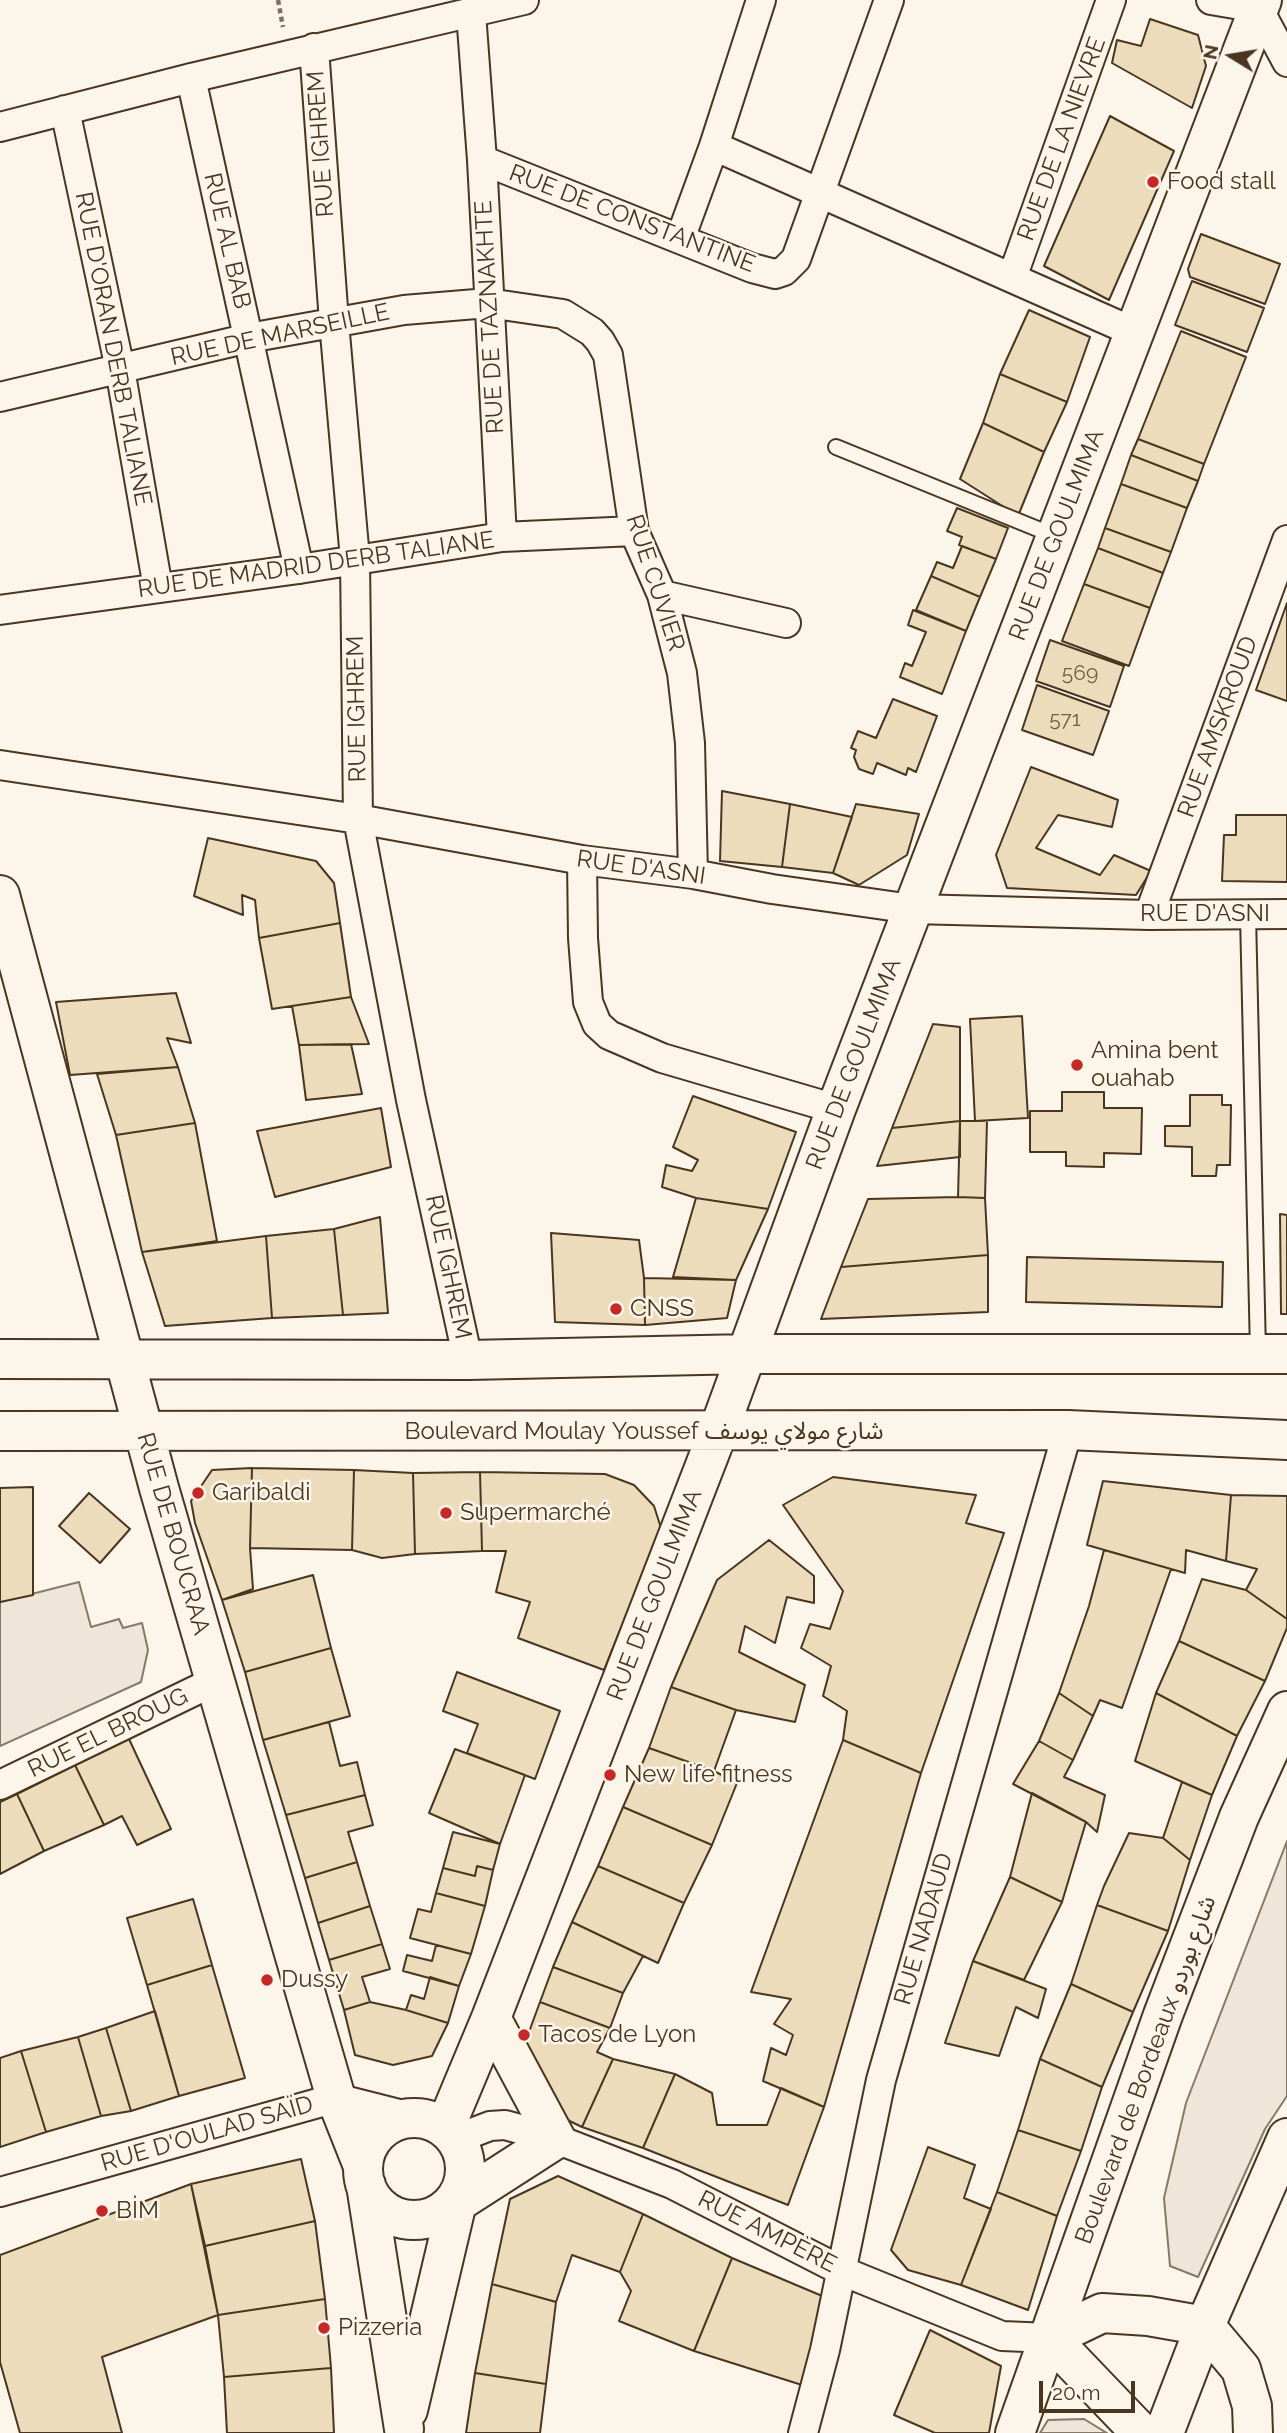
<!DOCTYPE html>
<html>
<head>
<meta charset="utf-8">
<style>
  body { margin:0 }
  #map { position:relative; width:1287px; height:2433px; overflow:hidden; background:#fbf6e9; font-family:Raleway,sans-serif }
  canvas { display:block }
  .north { position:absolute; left:1196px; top:21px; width:70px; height:70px; -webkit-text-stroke:5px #fbf6e9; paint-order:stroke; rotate:281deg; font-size:19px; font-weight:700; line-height:28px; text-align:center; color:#4a3520 }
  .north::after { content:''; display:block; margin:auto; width:24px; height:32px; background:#4a3520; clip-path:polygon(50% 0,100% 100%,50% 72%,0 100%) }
  .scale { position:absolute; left:1039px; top:2381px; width:96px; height:32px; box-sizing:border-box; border:4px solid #4a3520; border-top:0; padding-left:9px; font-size:21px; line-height:24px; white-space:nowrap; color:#4a3520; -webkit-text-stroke:5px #fbf6e9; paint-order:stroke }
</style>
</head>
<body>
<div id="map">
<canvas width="1287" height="2433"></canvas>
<div class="north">N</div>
<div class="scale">20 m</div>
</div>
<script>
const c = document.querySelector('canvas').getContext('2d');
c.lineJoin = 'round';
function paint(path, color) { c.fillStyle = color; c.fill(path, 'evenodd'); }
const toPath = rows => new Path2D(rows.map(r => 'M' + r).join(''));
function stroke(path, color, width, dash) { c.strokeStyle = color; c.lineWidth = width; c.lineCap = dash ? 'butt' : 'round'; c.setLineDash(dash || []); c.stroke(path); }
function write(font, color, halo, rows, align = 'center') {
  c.font = font + ' Raleway,"Noto Sans Arabic",sans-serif'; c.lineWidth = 5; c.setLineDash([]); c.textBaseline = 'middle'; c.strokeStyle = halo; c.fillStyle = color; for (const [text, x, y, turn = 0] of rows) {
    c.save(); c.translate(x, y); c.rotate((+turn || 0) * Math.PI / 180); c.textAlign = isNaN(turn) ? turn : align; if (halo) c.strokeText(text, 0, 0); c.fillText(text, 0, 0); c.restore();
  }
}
const green = toPath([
  [79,1582,91,1627,119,1619,123,1628,142,1623,148,1650,141,1682,0,1746,0,1602,79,1582],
  [1287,1841,1287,2096,1265,2129,1198,2277,1170,2266,1164,2198,1186,2103,1287,1841],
  [1084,2419,1107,2433,1040,2433,1048,2420,1084,2419]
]);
paint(green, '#ede6d9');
stroke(green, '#887966', 2);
const building = toPath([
  [1150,19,1198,35,1206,66,1192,108,1112,63,1117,40,1141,46,1150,19],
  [1110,116,1174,151,1109,300,1044,266,1110,116],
  [1201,234,1280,264,1265,304,1190,277,1188,269,1201,234],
  [1192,281,1264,308,1247,352,1175,325,1192,281],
  [1029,310,1090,337,1067,402,1000,374,1029,310],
  [1181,331,1246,357,1204,464,1138,439,1181,331],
  [1000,374,1067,402,1044,452,983,423,1000,374],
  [983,423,1044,452,1018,516,960,479,983,423],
  [1138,439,1204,464,1198,481,1131,455,1138,439],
  [1131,455,1198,481,1187,508,1121,484,1131,455],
  [1121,484,1187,508,1171,552,1105,528,1121,484],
  [957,508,1008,528,996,559,959,545,962,537,947,531,957,508],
  [1105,528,1171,552,1163,573,1098,548,1105,528],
  [962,546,996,559,980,597,931,576,937,562,953,568,962,546],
  [1098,548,1163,573,1150,608,1084,584,1098,548],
  [931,576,980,597,966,631,916,610,931,576],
  [1084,584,1150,608,1129,666,1062,641,1084,584],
  [1287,603,1287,701,1256,690,1287,603],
  [913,610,966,631,942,694,900,677,905,663,912,666,926,632,908,625,913,610],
  [1050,640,1124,666,1110,707,1036,681,1050,640],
  [1037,685,1109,711,1093,755,1022,730,1037,685],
  [893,699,937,716,916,772,908,768,906,775,877,763,873,774,859,769,854,757,856,750,851,748,858,731,876,738,893,699],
  [1031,767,1118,800,1112,827,1058,815,1036,848,1100,875,1114,855,1151,871,1136,895,1007,888,996,855,1031,767],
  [722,791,790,804,782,867,720,861,722,791],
  [790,804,852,817,833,873,782,867,790,804],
  [856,804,919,814,907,855,859,885,833,873,856,804],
  [1236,815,1287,815,1287,882,1222,881,1224,835,1236,835,1236,815],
  [208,838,316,861,334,883,340,923,259,938,255,900,242,895,243,915,194,896,208,838],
  [340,923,351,997,272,1009,259,938,340,923],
  [176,993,191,1043,167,1038,178,1067,70,1075,56,1002,176,993],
  [351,997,369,1044,299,1045,292,1006,351,997],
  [1022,1016,1028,1118,975,1121,970,1019,1022,1016],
  [933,1024,960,1027,960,1121,892,1128,933,1024],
  [351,1044,362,1094,306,1100,299,1045,351,1044],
  [178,1067,195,1123,116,1135,97,1074,178,1067],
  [1062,1092,1104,1092,1104,1108,1142,1108,1141,1154,1104,1153,1104,1167,1066,1166,1066,1152,1030,1152,1030,1111,1062,1111,1062,1092],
  [1190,1095,1222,1095,1222,1105,1231,1105,1230,1165,1217,1165,1216,1176,1192,1176,1192,1147,1165,1146,1165,1126,1190,1126,1190,1095],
  [693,1096,796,1132,768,1209,696,1198,662,1187,666,1165,692,1171,698,1160,673,1147,693,1096],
  [381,1108,391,1167,275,1197,257,1131,381,1108],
  [960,1121,987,1121,985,1198,958,1197,960,1121],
  [960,1121,960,1157,877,1166,892,1128,960,1121],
  [195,1123,217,1241,142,1252,116,1135,195,1123],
  [958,1197,985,1198,988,1255,841,1267,868,1199,958,1197],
  [696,1198,768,1209,736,1280,673,1277,696,1198],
  [1280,1214,1287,1215,1287,1314,1281,1314,1280,1214],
  [380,1217,388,1313,343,1315,334,1229,380,1217],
  [334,1229,343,1315,272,1318,266,1236,334,1229],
  [551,1233,639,1240,644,1278,645,1325,555,1322,551,1233],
  [266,1236,272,1318,165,1326,142,1252,266,1236],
  [988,1255,988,1312,821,1319,841,1267,988,1255],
  [1027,1257,1223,1262,1222,1307,1026,1302,1027,1257],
  [644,1278,736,1280,727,1318,645,1325,644,1278],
  [252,1468,250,1548,253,1589,222,1600,195,1523,191,1501,212,1470,252,1468],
  [252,1468,354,1470,352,1550,250,1548,252,1468],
  [354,1470,413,1473,415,1554,382,1558,352,1550,354,1470],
  [480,1472,605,1474,634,1485,654,1506,661,1528,604,1670,518,1638,530,1602,496,1592,506,1551,482,1551,480,1472],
  [480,1472,482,1551,415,1554,413,1473,480,1472],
  [833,1477,976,1495,966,1523,1004,1533,921,1773,843,1740,847,1711,823,1696,831,1666,801,1648,810,1624,830,1629,843,1591,783,1505,833,1477],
  [1103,1481,1231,1495,1226,1561,1186,1550,1185,1573,1087,1545,1103,1481],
  [33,1487,33,1595,0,1602,0,1488,33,1487],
  [89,1493,130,1529,100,1563,59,1526,89,1493],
  [1231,1495,1287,1496,1287,1619,1246,1590,1257,1569,1226,1561,1231,1495],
  [769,1540,814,1576,814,1603,787,1597,775,1643,745,1626,739,1652,805,1685,795,1722,736,1710,671,1687,717,1580,769,1540],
  [1104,1550,1171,1569,1122,1708,1100,1700,1093,1716,1059,1693,1089,1606,1104,1550],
  [313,1575,331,1648,245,1672,222,1600,313,1575],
  [1202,1579,1246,1590,1287,1619,1287,1628,1265,1681,1179,1641,1202,1579],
  [1179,1641,1265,1681,1237,1736,1156,1693,1179,1641],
  [331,1648,350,1716,263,1740,245,1672,331,1648],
  [457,1672,560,1711,535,1779,467,1753,478,1724,443,1711,457,1672],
  [671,1687,736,1710,714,1771,649,1748,671,1687],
  [1059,1693,1093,1716,1073,1760,1039,1741,1059,1693],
  [1156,1693,1237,1736,1212,1795,1135,1761,1156,1693],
  [329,1722,340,1766,357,1762,365,1795,286,1815,263,1740,329,1722],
  [129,1739,171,1829,137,1845,122,1816,104,1825,75,1765,129,1739],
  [843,1740,921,1773,824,2107,763,2081,771,2048,786,2055,793,2035,774,2024,791,1999,751,1992,843,1740],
  [1039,1741,1073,1760,1064,1777,1105,1795,1097,1832,1086,1822,1013,1784,1039,1741],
  [649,1748,714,1771,737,1783,712,1845,623,1807,649,1748],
  [455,1749,525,1775,500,1844,429,1813,455,1749],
  [75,1765,104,1825,44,1851,17,1794,75,1765],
  [1182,1782,1212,1795,1190,1860,1163,1838,1182,1782],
  [1032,1793,1086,1822,1062,1902,1010,1877,1032,1793],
  [17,1794,44,1851,0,1874,0,1802,17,1794],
  [365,1795,373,1825,348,1832,357,1862,305,1878,286,1815,365,1795],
  [623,1807,712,1845,684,1903,598,1866,623,1807],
  [453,1832,500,1844,493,1870,477,1866,475,1876,443,1868,453,1832],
  [1129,1833,1163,1838,1190,1860,1168,1931,1097,1905,1104,1886,1129,1833],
  [357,1862,370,1906,318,1923,305,1878,357,1862],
  [477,1866,493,1870,485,1906,436,1893,443,1868,475,1876,477,1866],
  [598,1866,684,1903,658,1963,572,1922,598,1866],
  [1010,1877,1062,1902,1024,1980,973,1961,1010,1877],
  [436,1893,485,1906,471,1954,410,1938,418,1909,431,1912,436,1893],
  [193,1899,212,1965,147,1985,127,1918,193,1899],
  [1097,1905,1168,1931,1133,2012,1071,1984,1097,1905],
  [370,1906,382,1944,329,1960,318,1923,370,1906],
  [572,1922,643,1956,623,1993,553,1967,572,1922],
  [382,1944,390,1969,362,1977,370,2002,344,2010,329,1960,382,1944],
  [436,1945,471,1954,459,1986,403,1971,407,1955,432,1961,436,1945],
  [973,1961,1046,1989,1038,2018,1016,2007,999,2056,945,2043,973,1961],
  [212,1965,245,2078,179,2096,147,1985,212,1965],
  [553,1967,623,1993,610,2028,540,2002,553,1967],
  [430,1977,459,1986,448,2023,406,2010,411,1995,424,1999,430,1977],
  [1071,1984,1133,2012,1102,2087,1040,2059,1071,1984],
  [370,2002,406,2010,448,2023,432,2056,393,2065,355,2055,344,2010,370,2002],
  [540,2002,610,2028,597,2052,613,2059,582,2127,549,2111,522,2051,540,2002],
  [155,2011,179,2096,131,2111,106,2028,155,2011],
  [106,2028,131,2111,101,2116,78,2037,106,2028],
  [78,2037,101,2116,46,2132,21,2051,78,2037],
  [21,2051,46,2132,0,2147,0,2058,21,2051],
  [613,2059,675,2074,643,2148,582,2127,613,2059],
  [1040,2059,1102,2087,1081,2151,1018,2130,1040,2059],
  [675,2074,712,2093,717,2125,767,2125,781,2088,824,2107,788,2205,643,2148,675,2074],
  [1018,2130,1081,2151,1057,2216,997,2192,1018,2130],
  [928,2147,975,2165,964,2198,991,2209,961,2285,908,2270,891,2250,928,2147],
  [301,2159,315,2221,205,2246,191,2184,301,2159],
  [558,2176,643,2214,620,2272,572,2255,556,2302,492,2284,510,2199,558,2176],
  [191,2184,218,2315,102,2357,122,2433,20,2433,0,2362,0,2255,191,2184],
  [997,2192,1057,2216,1028,2310,961,2285,997,2192],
  [643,2214,732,2258,694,2351,619,2321,631,2291,620,2272,643,2214],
  [315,2221,325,2299,218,2315,205,2246,315,2221],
  [732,2258,827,2298,802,2385,694,2351,732,2258],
  [492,2284,556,2302,546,2384,475,2373,492,2284],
  [325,2299,331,2368,224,2377,218,2315,325,2299],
  [930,2330,1001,2366,989,2433,935,2433,894,2415,930,2330],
  [331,2368,334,2433,227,2433,224,2377,331,2368],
  [475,2373,546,2384,540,2433,466,2433,475,2373]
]);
paint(building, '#ecdcbc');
stroke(building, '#4a3520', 2);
const lane = toPath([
  [836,447,1055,536],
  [1248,915,1258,1352]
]);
const street = toPath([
  [1211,0,1258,8,1287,62],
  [471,13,482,160,502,537],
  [314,48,334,322,355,559,358,819,411,1100,468,1360],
  [191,78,299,569],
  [65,110,120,369,158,588],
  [0,127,191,78,524,0],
  [714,146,1136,333],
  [482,160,752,268,775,274,784,271,796,259,889,0],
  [680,239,714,146,761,0],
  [1012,278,1111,0],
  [0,397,249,338,404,310,488,303,563,314,592,332,600,341,608,355,634,531,662,595,682,673,690,743,693,874],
  [662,595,786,623],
  [0,610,299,569,502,537,634,531],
  [0,765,358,819,582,860,693,874,772,889,912,909,1149,915,1287,914],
  [582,860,583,938,588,1002,597,1024,609,1035,662,1058,836,1109],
  [1149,915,1287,540],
  [0,1785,215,1681],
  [456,2139,490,2126,505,2125,556,2139,672,2184,842,2271,1002,2336,1050,2338],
  [0,2192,336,2098,415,2118],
  [803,2433,825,2350,881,2080,1068,1430]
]);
const secondary = toPath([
  [0,895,159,1488,336,2098,363,2166],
  [0,1359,468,1360,748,1354,1287,1354],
  [0,1431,1068,1430,1287,1440],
  '363 2169a51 51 0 1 1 102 0a51 51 0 1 1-102 0Z',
  [445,2128,491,2018,718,1432,836,1109,1262,0],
  [366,2185,404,2429],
  [458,2202,556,2139,491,2018],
  [408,2410,459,2194],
  [1015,2433,1163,2015,1239,1817,1287,1711],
  [1141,2433,1050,2338,1102,2313,1148,2316,1205,2326,1241,2369,1252,2406,1253,2433],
  [1164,2433,1205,2326,1287,2138]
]);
stroke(lane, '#4a3520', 18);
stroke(street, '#4a3520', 32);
stroke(secondary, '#4a3520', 42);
stroke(toPath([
  [278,0,283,27]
]), '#7f6f5c', 4.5, [5, 3.5]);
stroke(lane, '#fbf6e9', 14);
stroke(street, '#fbf6e9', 28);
stroke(secondary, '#fbf6e9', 38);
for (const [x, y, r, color] of [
  [1153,182,7,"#c62828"],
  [1077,1065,7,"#c62828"],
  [616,1309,7,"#c62828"],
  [198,1493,7,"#c62828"],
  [446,1513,7,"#c62828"],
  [610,1775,7,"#c62828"],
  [267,1980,7,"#c62828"],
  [524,2035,7,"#c62828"],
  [102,2211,7,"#c62828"],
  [324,2328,7,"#c62828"]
]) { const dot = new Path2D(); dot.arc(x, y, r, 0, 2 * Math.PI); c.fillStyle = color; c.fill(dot); stroke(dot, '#fbf6e9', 2.5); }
write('21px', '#725f47', null, [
  ["569",1080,674],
  ["571",1065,720]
]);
write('24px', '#4a3520', '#fbf6e9', [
  ["RUE DE LA NIEVRE",1062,139,-70],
  ["RUE IGHREM",321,144,-94],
  ["RUE DE CONSTANTINE",632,219,21],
  ["RUE AL BAB",227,241,77],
  ["RUE DE TAZNAKHTE",490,317,-93],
  ["RUE DE MARSEILLE",280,335,-12],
  ["RUE D'ORAN DERB TALIANE",113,349,79],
  ["RUE DE GOULMIMA",1057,535,-69],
  ["RUE DE MADRID DERB TALIANE",316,565,-8],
  ["RUE CUVIER",655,583,72],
  ["RUE IGHREM",357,709,-91],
  ["RUE AMSKROUD",1218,727,-70],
  ["RUE D'ASNI",641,868,8],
  ["RUE D'ASNI",1205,914],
  ["RUE DE GOULMIMA",854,1064,-69],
  ["RUE IGHREM",448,1267,78],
  ["Boulevard Moulay Youssef شارع مولاي يوسف",644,1432],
  ["RUE DE BOUCRAA",173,1534,74],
  ["RUE DE GOULMIMA",655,1595,-69],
  ["RUE EL BROUG",108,1733,-26],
  ["RUE NADAUD",924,1929,-74],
  ["Boulevard de Bordeaux شارع بوردو",1146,2070,-70],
  ["RUE D'OULAD SAÏD",207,2134,-16],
  ["RUE AMPÈRE",767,2232,27]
]);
write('24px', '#4a3520', '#fbf6e9', [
  ["Food stall",1167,182],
  ["Amina bent",1091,1051],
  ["ouahab",1091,1079],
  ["CNSS",630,1309],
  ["Garibaldi",212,1493],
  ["Supermarché",460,1513],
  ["New life fitness",624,1775],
  ["Dussy",281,1980],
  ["Tacos de Lyon",538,2035],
  ["BİM",116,2211],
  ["Pizzeria",338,2328]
], 'left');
</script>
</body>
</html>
